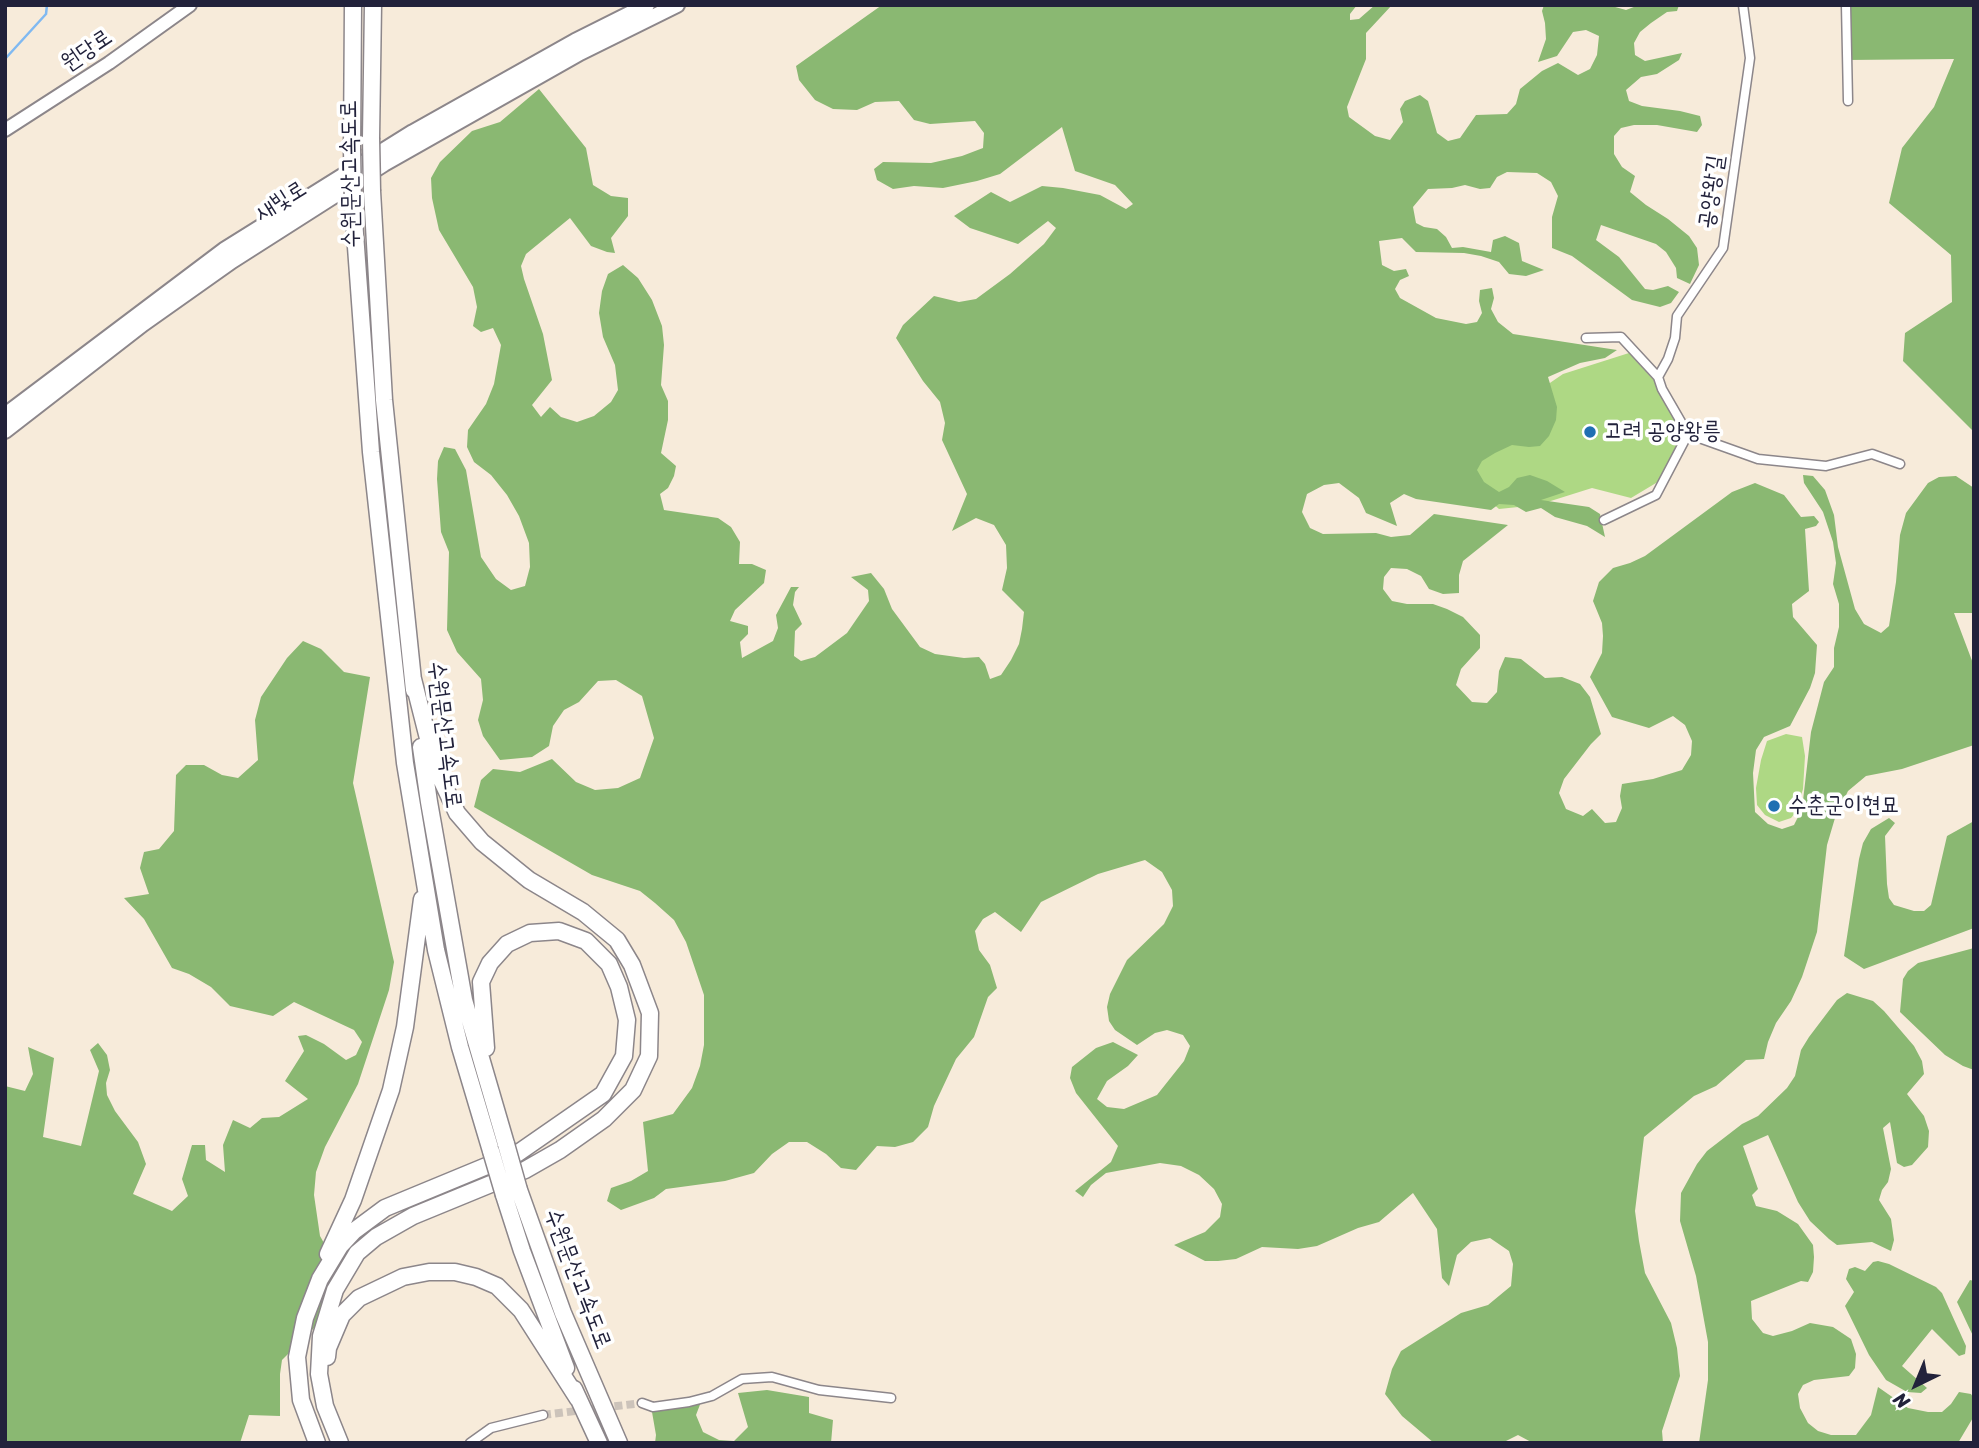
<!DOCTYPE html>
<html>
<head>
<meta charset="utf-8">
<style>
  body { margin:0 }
  #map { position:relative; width:1979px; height:1448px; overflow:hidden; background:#f7ebda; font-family:Sriracha,sans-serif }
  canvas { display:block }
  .frame { position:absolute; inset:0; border:7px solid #22223b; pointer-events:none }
  .north { position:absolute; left:1881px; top:1350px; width:70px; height:70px; -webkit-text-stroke:5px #fff; paint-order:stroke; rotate:223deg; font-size:19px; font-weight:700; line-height:28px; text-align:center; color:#22223b }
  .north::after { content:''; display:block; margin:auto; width:24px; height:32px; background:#22223b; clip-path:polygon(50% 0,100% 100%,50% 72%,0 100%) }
</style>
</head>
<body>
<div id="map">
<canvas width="1979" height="1448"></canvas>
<div class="frame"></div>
<div class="north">N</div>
</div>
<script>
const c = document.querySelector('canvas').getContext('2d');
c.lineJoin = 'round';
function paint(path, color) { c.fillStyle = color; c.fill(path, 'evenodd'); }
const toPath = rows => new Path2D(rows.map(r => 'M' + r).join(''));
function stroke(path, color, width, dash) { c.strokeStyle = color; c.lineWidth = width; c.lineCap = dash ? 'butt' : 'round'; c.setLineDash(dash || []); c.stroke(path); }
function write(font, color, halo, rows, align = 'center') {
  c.font = font + ' Sriracha,"Poor Story",sans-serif'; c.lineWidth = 7; c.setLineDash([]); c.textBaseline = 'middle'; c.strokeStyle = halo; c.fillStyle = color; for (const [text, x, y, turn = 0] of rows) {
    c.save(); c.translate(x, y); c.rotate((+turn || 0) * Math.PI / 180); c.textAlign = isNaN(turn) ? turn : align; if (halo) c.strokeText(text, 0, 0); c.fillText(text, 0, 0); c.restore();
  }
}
paint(toPath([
  [1629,353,1662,389,1683,431,1661,480,1631,498,1592,488,1538,505,1499,509,1467,481,1506,413,1563,374],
  [1786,734,1802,737,1805,756,1803,789,1796,812,1791,818,1779,822,1765,815,1757,805,1756,788,1761,760,1767,741]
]), '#aed884');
paint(toPath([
  [882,5,1357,5,1350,14,1350,20,1359,19,1375,5,1392,5,1366,33,1366,59,1347,107,1349,117,1375,136,1390,140,1403,122,1400,109,1405,101,1420,95,1428,101,1437,133,1448,141,1460,138,1476,115,1507,114,1516,104,1520,89,1542,71,1558,63,1578,75,1590,69,1597,55,1599,36,1586,30,1573,32,1557,56,1538,62,1546,39,1545,23,1542,11,1544,5,1608,5,1626,10,1639,5,1679,5,1677,11,1667,12,1651,23,1640,32,1634,43,1635,55,1645,61,1682,53,1679,60,1657,74,1641,77,1626,90,1629,101,1642,106,1680,111,1700,116,1702,125,1697,132,1657,125,1634,125,1621,128,1614,136,1614,154,1622,167,1635,176,1630,192,1646,205,1668,219,1689,236,1697,248,1699,265,1690,284,1677,278,1676,268,1666,252,1656,244,1601,225,1596,240,1619,257,1645,289,1653,290,1668,286,1679,292,1671,303,1660,307,1632,300,1572,256,1552,248,1552,217,1558,196,1551,182,1537,173,1507,172,1497,177,1490,188,1480,189,1465,185,1452,188,1428,189,1413,207,1416,223,1424,227,1437,229,1446,237,1452,248,1463,247,1491,252,1493,240,1505,236,1519,243,1522,261,1544,270,1526,276,1509,274,1499,262,1481,256,1464,253,1416,252,1402,238,1379,241,1382,265,1394,271,1406,269,1409,276,1400,280,1395,289,1400,298,1436,318,1466,324,1477,322,1482,313,1479,301,1480,290,1492,288,1494,298,1491,309,1498,322,1513,334,1617,350,1605,358,1580,363,1548,377,1557,407,1556,420,1549,436,1540,446,1529,447,1512,445,1495,453,1482,461,1477,470,1484,482,1499,492,1509,487,1517,478,1530,475,1547,481,1565,492,1541,500,1589,507,1600,514,1605,537,1587,526,1555,517,1541,508,1526,512,1514,505,1499,504,1491,510,1416,499,1404,494,1390,503,1397,526,1366,513,1359,498,1339,483,1324,485,1307,494,1302,512,1310,528,1323,534,1376,533,1391,537,1410,535,1434,514,1508,525,1463,561,1459,575,1459,593,1443,594,1429,589,1421,576,1407,569,1391,568,1384,577,1383,589,1392,601,1407,604,1433,604,1447,609,1463,617,1480,635,1480,648,1461,669,1456,685,1472,702,1487,703,1497,692,1499,671,1505,657,1521,659,1545,678,1562,677,1580,684,1590,697,1601,734,1591,744,1564,779,1559,793,1566,809,1583,816,1592,809,1605,823,1616,822,1622,808,1620,796,1622,784,1653,779,1682,770,1691,755,1692,741,1685,725,1673,716,1649,728,1612,717,1590,677,1602,653,1603,636,1602,623,1593,601,1599,582,1613,568,1630,563,1645,556,1732,492,1755,483,1784,495,1801,517,1814,516,1819,522,1816,526,1805,529,1809,591,1792,604,1793,617,1817,645,1815,673,1810,688,1790,726,1764,737,1756,750,1753,773,1755,812,1768,824,1782,829,1794,825,1802,809,1811,732,1824,682,1834,667,1834,648,1839,627,1839,604,1833,584,1836,563,1833,542,1823,512,1804,483,1803,475,1813,476,1825,490,1834,515,1838,547,1855,609,1864,624,1881,633,1889,626,1896,582,1900,535,1906,513,1928,483,1939,477,1956,476,1974,488,1974,613,1954,613,1974,666,1974,745,1902,769,1866,776,1848,791,1835,818,1827,845,1817,932,1802,977,1791,1001,1776,1023,1768,1042,1764,1059,1746,1060,1716,1086,1694,1096,1644,1137,1635,1211,1639,1241,1645,1273,1671,1323,1677,1348,1680,1376,1662,1431,1663,1443,1533,1443,1518,1435,1502,1443,1434,1443,1402,1416,1385,1394,1392,1369,1401,1351,1461,1313,1488,1305,1511,1286,1513,1264,1509,1251,1490,1238,1471,1242,1457,1255,1449,1286,1442,1278,1437,1229,1413,1193,1379,1222,1358,1228,1317,1246,1298,1249,1262,1247,1236,1259,1218,1261,1205,1261,1174,1245,1205,1232,1220,1217,1222,1204,1214,1189,1199,1175,1181,1166,1160,1163,1106,1173,1091,1185,1083,1197,1075,1191,1111,1162,1118,1146,1076,1093,1070,1078,1072,1067,1096,1048,1113,1042,1138,1055,1128,1066,1107,1081,1097,1099,1107,1107,1124,1109,1157,1095,1184,1061,1190,1046,1183,1035,1167,1030,1155,1033,1137,1045,1115,1030,1109,1021,1107,1007,1110,994,1127,960,1164,924,1173,906,1172,890,1162,872,1145,860,1098,874,1041,902,1021,932,995,912,983,919,975,931,979,950,990,965,997,988,988,997,974,1037,956,1059,934,1106,928,1127,913,1142,895,1147,877,1146,856,1170,841,1168,826,1154,807,1142,789,1142,772,1154,754,1173,725,1181,666,1189,654,1198,621,1210,607,1201,611,1188,631,1181,648,1171,643,1122,673,1114,692,1088,700,1066,704,1045,704,995,686,942,674,920,655,903,640,891,592,875,474,807,481,780,493,769,520,772,552,759,576,782,595,790,618,788,640,778,654,738,642,696,616,680,598,681,579,702,564,710,553,726,549,746,532,757,500,760,483,736,478,720,483,700,481,679,457,652,447,630,449,552,441,532,437,479,438,461,444,447,455,449,466,470,481,557,496,579,511,590,525,586,530,567,529,543,519,516,507,495,491,475,474,462,467,447,468,430,486,404,494,384,501,345,493,328,481,332,473,326,477,307,473,287,439,230,432,198,431,178,440,162,472,131,500,122,539,89,586,148,593,185,611,196,628,198,628,216,611,238,615,253,607,252,591,246,570,218,526,254,521,266,524,279,543,334,552,380,532,405,541,417,550,407,561,417,577,422,594,416,611,402,618,390,615,365,603,337,599,313,602,291,608,274,623,265,638,278,652,300,662,326,664,345,661,385,668,401,668,420,661,453,676,466,674,476,668,488,660,494,664,510,718,518,731,527,740,542,739,564,752,564,766,570,764,583,735,610,730,621,748,626,748,634,740,642,742,658,773,641,778,628,776,615,791,587,799,587,795,592,793,605,802,624,795,631,794,656,801,661,815,657,847,633,869,601,868,590,851,577,871,573,884,589,892,609,920,647,935,654,964,658,979,657,985,664,990,679,1001,675,1011,660,1019,644,1022,629,1024,612,1002,590,1007,568,1006,545,994,525,976,518,952,531,967,494,942,440,945,423,940,402,923,381,896,338,903,325,934,296,959,302,976,299,1010,274,1044,244,1056,228,1048,221,1018,244,970,228,954,216,991,192,1010,202,1042,186,1063,188,1100,195,1126,209,1133,204,1115,185,1075,171,1062,127,1000,174,977,181,943,188,914,186,893,189,877,180,874,169,883,162,931,163,962,156,983,148,984,133,975,121,930,124,914,120,899,101,875,102,857,110,833,109,815,100,799,80,796,66],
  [1841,5,1974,5,1974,432,1903,361,1905,333,1952,302,1951,255,1889,203,1902,148,1934,107,1954,59,1846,60],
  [303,641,321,649,344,672,370,677,353,783,394,962,389,990,358,1084,325,1147,316,1172,314,1195,320,1236,338,1268,324,1289,325,1302,318,1324,282,1360,280,1374,280,1416,249,1415,240,1443,5,1443,5,1086,25,1091,33,1074,28,1047,54,1058,43,1137,81,1146,99,1071,90,1050,98,1043,107,1055,110,1070,106,1083,107,1095,115,1111,138,1142,146,1164,133,1194,172,1211,188,1196,182,1179,192,1145,205,1145,206,1160,225,1172,223,1145,233,1120,250,1128,262,1118,279,1117,308,1099,285,1081,304,1051,298,1036,306,1035,324,1044,346,1060,356,1055,362,1042,354,1030,294,1002,273,1016,230,1006,211,987,189,974,172,968,144,919,124,898,149,894,140,868,144,852,159,849,174,831,176,775,186,765,204,765,222,775,238,778,258,760,255,720,261,697,287,658],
  [1889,818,1895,823,1885,836,1887,884,1889,898,1894,905,1914,911,1924,911,1931,905,1947,836,1974,821,1974,928,1864,969,1844,956,1859,859,1863,843,1871,829],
  [1974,948,1974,1070,1963,1066,1945,1055,1900,1012,1903,979,1908,971,1918,963],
  [1847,993,1873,1001,1884,1011,1914,1046,1922,1061,1924,1074,1907,1094,1924,1116,1929,1131,1928,1147,1912,1165,1904,1167,1897,1163,1890,1122,1883,1128,1891,1169,1888,1182,1882,1190,1879,1200,1891,1219,1894,1240,1891,1251,1872,1242,1837,1245,1829,1239,1810,1221,1798,1202,1768,1135,1743,1146,1758,1189,1752,1195,1756,1206,1777,1211,1798,1224,1813,1245,1814,1257,1813,1272,1808,1282,1801,1281,1751,1301,1752,1319,1763,1333,1773,1336,1792,1331,1810,1323,1833,1327,1851,1339,1856,1354,1855,1368,1849,1376,1814,1380,1803,1385,1798,1394,1800,1408,1808,1423,1818,1431,1831,1435,1856,1435,1871,1415,1878,1387,1908,1408,1928,1412,1942,1412,1951,1404,1959,1392,1971,1394,1974,1399,1974,1416,1958,1443,1699,1443,1708,1380,1708,1342,1696,1276,1680,1221,1681,1193,1697,1164,1707,1151,1742,1124,1758,1116,1787,1088,1795,1076,1801,1050,1809,1037,1837,1000],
  [1878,1261,1889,1264,1936,1287,1942,1293,1966,1346,1965,1354,1959,1356,1932,1329,1902,1366,1927,1388,1921,1393,1907,1392,1886,1380,1869,1355,1845,1306,1854,1292,1846,1279,1849,1269,1855,1267,1865,1271,1873,1262],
  [1970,1280,1974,1281,1974,1338,1957,1302],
  [767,1390,809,1397,809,1413,833,1420,831,1443,655,1443,656,1435,652,1412,701,1402,696,1415,703,1432,719,1440,734,1441,748,1427,738,1393]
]), '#8ab872');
stroke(toPath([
  [5,59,46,14,47,5]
]), '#80b9f1', 2.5);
stroke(toPath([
  [543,1415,642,1403]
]), '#ccc3ba', 8, [8, 4]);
const minor = toPath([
  [1743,5,1750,58,1723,248,1677,316,1675,338,1668,359,1658,377,1662,389,1688,434,1758,459,1826,466,1872,454,1900,464],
  [1846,5,1848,101],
  [1586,338,1621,337,1658,377],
  [1604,520,1656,495,1688,434],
  [642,1403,653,1407,689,1402,712,1396,742,1379,772,1377,819,1390,891,1398],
  [470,1443,491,1428,543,1415]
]);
const secondary = toPath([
  [5,130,109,63,190,5]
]);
const trunk = toPath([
  [5,415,224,250,413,132,575,41,647,5],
  [5,431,143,324,232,261,384,164,580,53,677,5]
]);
const motorway = toPath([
  [371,138,373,5],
  [352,149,353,5],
  [372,191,384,400,414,690],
  [353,206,371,452,405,763,436,950,460,1047,491,1151],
  [421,747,429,802,464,1000,506,1144],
  [519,1190,563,1313,619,1443],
  [504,1195,522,1251,566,1368],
  [328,1254,353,1200,391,1090,405,1027,422,899],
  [327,1357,328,1348,342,1315,359,1298,403,1277,429,1272,455,1272,476,1277,497,1286,521,1310,578,1399],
  [574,1389,599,1443],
  [317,1443,301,1400,297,1357,305,1318,320,1279,340,1246,354,1231,385,1208,518,1153,603,1094,624,1056,627,1020,619,987,609,964,586,941,559,931,530,933,507,944,490,963,481,982,486,1048],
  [340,1443,325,1406,319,1374,321,1336,335,1290,357,1253,376,1237,413,1216,525,1170,560,1150,604,1119,633,1090,649,1056,650,1013,632,965,617,940,583,912,529,880,482,842,457,813,435,766,413,679]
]);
stroke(minor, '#8c868a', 11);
stroke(secondary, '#8c868a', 16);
stroke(trunk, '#8c868a', 18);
stroke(motorway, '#8c868a', 19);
stroke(minor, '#fff', 8);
stroke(secondary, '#fff', 12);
stroke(trunk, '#fff', 14);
stroke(motorway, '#fff', 16);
const motorwayBridge = toPath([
  [371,138,372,191],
  [352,149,353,206],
  [506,1144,519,1190],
  [491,1151,504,1195]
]);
stroke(motorwayBridge, '#8c868a', 19, []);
stroke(motorwayBridge, '#fff', 16);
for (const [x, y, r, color] of [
  [1590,432,7,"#1f6fb2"],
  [1774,806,7,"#1f6fb2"]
]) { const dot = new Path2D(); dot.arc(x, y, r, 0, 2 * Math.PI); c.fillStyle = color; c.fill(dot); stroke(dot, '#fff', 2.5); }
write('23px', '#22223b', '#fff', [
  ["원당로",87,51,-34],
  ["수원문산고속도로",351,174,-91],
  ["공양왕길",1712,192,-82],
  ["새빛로",281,202,-32],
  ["수원문산고속도로",444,735,83],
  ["수원문산고속도로",577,1279,69]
]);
write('23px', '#22223b', '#fff', [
  ["고려 공양왕릉",1604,432],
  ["수춘군이현묘",1788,806]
], 'left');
</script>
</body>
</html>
